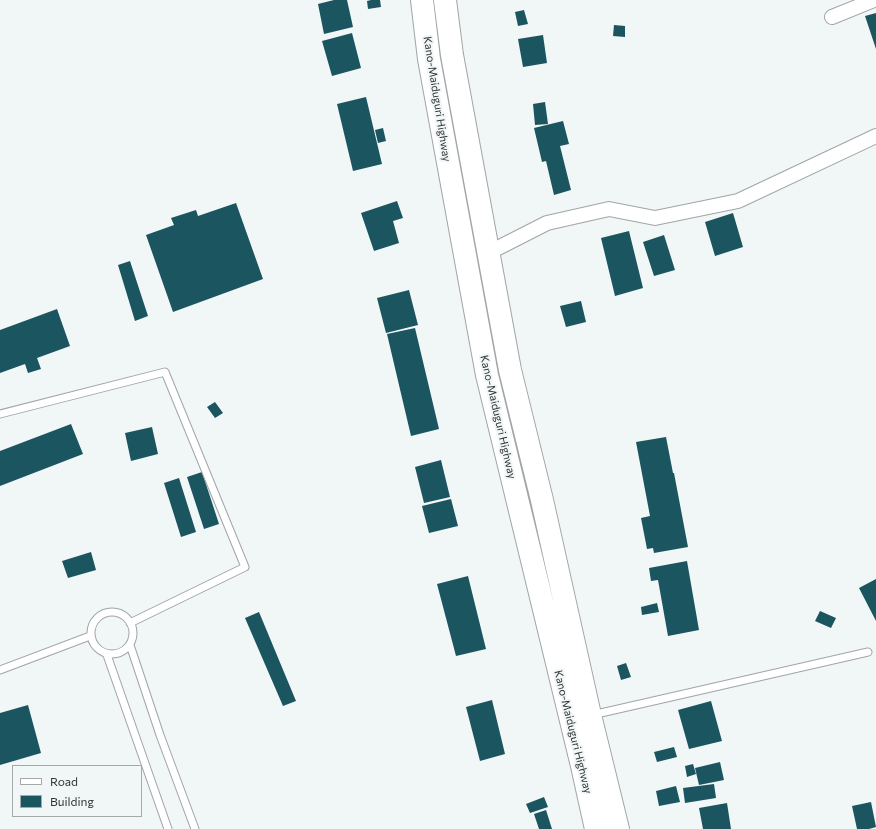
<!DOCTYPE html>
<html>
<head>
<meta charset="utf-8">
<style>
  body { margin:0 }
  #map { position:relative; width:876px; height:829px; overflow:hidden; background:#f1f6f7; font-family:Commissioner,sans-serif }
  canvas { display:block }
  .legend { position:absolute; left:12px; top:765px; width:130px; height:52px; box-sizing:border-box; background:#f1f6f7; border:1px solid #a5a9aa; margin:0; padding:5px 7px; list-style:none; font-size:12px; color:#333536 }
  .legend li { display:flex; align-items:center; gap:8px; height:20px }
  .legend b { width:20px; border:1px solid #a5a9aa }
</style>
</head>
<body>
<div id="map">
<canvas width="876" height="829"></canvas>
<ul class="legend">
<li><b style="height:5px;background:#fff"></b>Road</li>
<li><b style="height:11px;background:#1b5660"></b>Building</li>
</ul>
</div>
<script>
const c = document.querySelector('canvas').getContext('2d');
c.lineJoin = 'round';
function paint(path, color) { c.fillStyle = color; c.fill(path, 'evenodd'); }
const toPath = rows => new Path2D(rows.map(r => 'M' + r).join(''));
function stroke(path, color, width, dash) { c.strokeStyle = color; c.lineWidth = width; c.lineCap = dash ? 'butt' : 'round'; c.setLineDash(dash || []); c.stroke(path); }
function write(font, color, halo, rows, align = 'center') {
  c.font = font + ' Commissioner,sans-serif'; c.lineWidth = 4; c.setLineDash([]); c.textBaseline = 'middle'; c.strokeStyle = halo; c.fillStyle = color; for (const [text, x, y, turn = 0] of rows) {
    c.save(); c.translate(x, y); c.rotate((+turn || 0) * Math.PI / 180); c.textAlign = isNaN(turn) ? turn : align; if (halo) c.strokeText(text, 0, 0); c.fillText(text, 0, 0); c.restore();
  }
}
paint(toPath([
  [334,0,347,0,353,27,324,34,318,4],
  [371,0,380,0,381,7,368,9,367,1],
  [524,10,528,24,518,26,515,12],
  [876,13,876,49,865,16],
  [614,25,625,26,625,37,613,36],
  [352,33,361,68,332,76,322,41],
  [543,35,547,63,523,67,518,39],
  [366,97,382,164,353,171,337,104],
  [545,102,548,124,535,125,533,104],
  [563,121,569,144,560,146,571,190,554,195,546,161,542,162,534,128],
  [383,128,386,141,378,143,375,130],
  [397,201,403,218,393,221,399,243,374,251,361,213],
  [236,203,263,279,173,312,146,235,174,225,171,218,196,210,198,216],
  [733,213,743,247,715,256,705,222],
  [629,231,643,288,615,296,601,238],
  [664,235,675,270,654,276,643,242],
  [130,261,148,316,135,321,118,265],
  [409,290,418,325,386,333,377,298],
  [581,301,586,322,566,327,560,306],
  [57,309,70,346,37,358,41,369,28,373,25,364,0,373,0,330],
  [415,328,439,429,411,436,387,334],
  [215,402,223,413,215,418,207,407],
  [71,424,83,454,0,486,0,451],
  [152,427,158,454,131,461,125,433],
  [666,437,673,473,674,473,688,547,654,553,653,548,647,549,641,518,650,516,636,442],
  [441,460,450,497,424,503,415,467],
  [202,472,219,524,204,529,187,477],
  [179,478,196,532,181,537,164,483],
  [451,499,458,526,429,533,422,506],
  [91,552,96,570,68,578,62,561],
  [687,561,699,630,668,636,658,580,651,581,649,568],
  [468,576,486,649,456,656,437,584],
  [876,579,876,621,859,588],
  [657,603,659,612,642,615,641,607],
  [820,611,836,618,831,628,815,621],
  [259,612,296,701,283,706,245,618],
  [626,663,631,677,621,680,617,666],
  [492,700,505,754,480,761,466,707],
  [711,701,722,741,689,749,678,710],
  [28,705,41,753,0,765,0,713],
  [674,747,677,757,657,762,654,752],
  [720,762,724,780,699,785,695,768],
  [693,764,696,774,687,777,685,766],
  [714,784,716,798,685,803,683,788],
  [676,786,680,802,659,806,656,791],
  [544,797,548,807,530,813,526,804],
  [871,802,876,827,869,829,857,829,852,806],
  [727,803,731,829,703,829,699,808],
  [546,810,552,829,539,829,534,814]
]), '#1b5660');
const lane = toPath([
  [0,414,165,372,245,567,130,623],
  '91 633a21 21 0 1 1 42 0a21 21 0 1 1-42 0Z',
  [130,645,160,735,195,829],
  [107,655,168,829],
  [0,670,90,636],
  [592,715,868,652]
]);
const street = toPath([
  [832,17,874,0],
  [488,253,547,223,609,209,655,218,738,201,876,136]
]);
const highway = toPath([
  [422,0,429,59,487,375,582,766,596,829],
  [445,0,452,55,510,370,542,500,590,715,618,829]
]);
stroke(lane, '#a0a5a6', 9);
stroke(street, '#a0a5a6', 16);
stroke(highway, '#a0a5a6', 24);
stroke(lane, '#fff', 7);
stroke(street, '#fff', 14);
stroke(highway, '#fff', 22);
write('11px', '#333536', '#f1f6f7', [
  ["Kano-Maiduguri Highway",437,99,81],
  ["Kano-Maiduguri Highway",498,417,77],
  ["Kano-Maiduguri Highway",573,732,76]
]);
</script>
</body>
</html>
